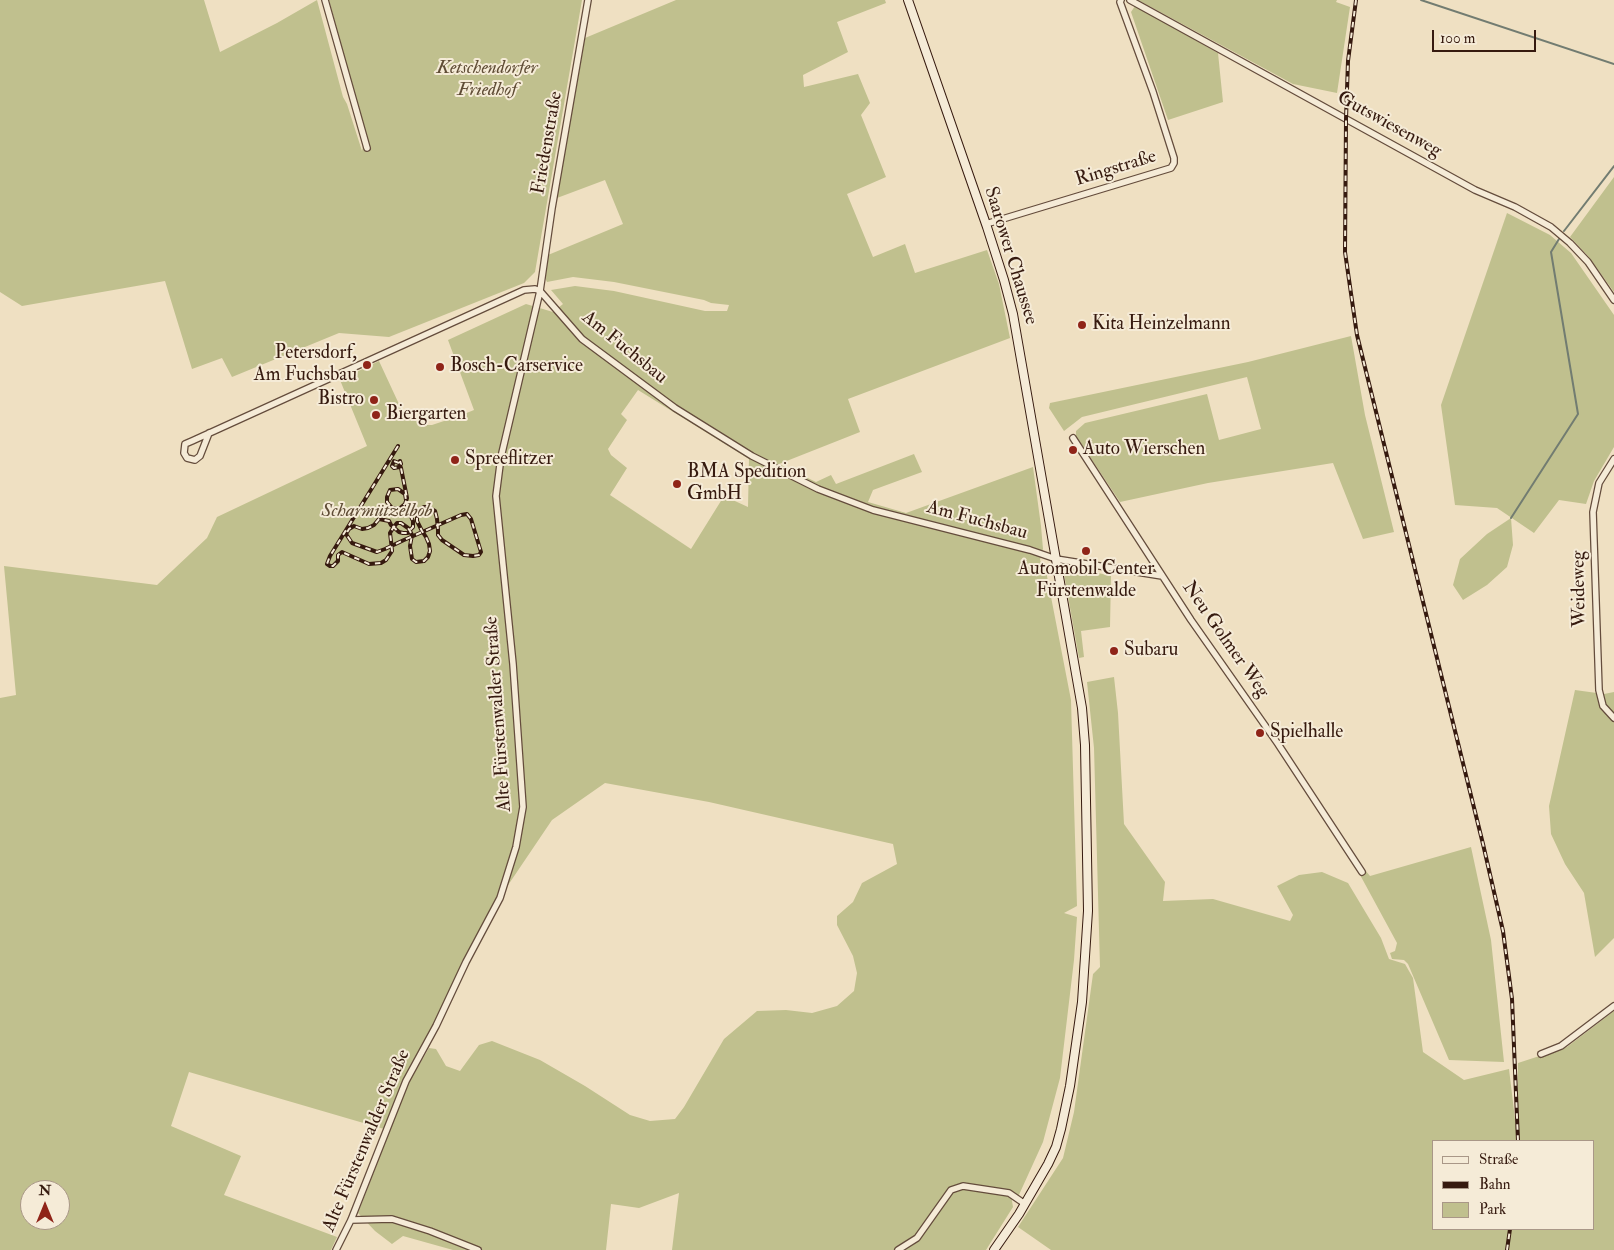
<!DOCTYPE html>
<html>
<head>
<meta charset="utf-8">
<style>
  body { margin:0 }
  #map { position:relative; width:1614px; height:1250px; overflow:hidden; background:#efe0c2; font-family:"IM FELL Double Pica",serif }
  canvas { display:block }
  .legend { position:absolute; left:1432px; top:1140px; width:162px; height:90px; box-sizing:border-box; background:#f5ebd7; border:1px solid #a99787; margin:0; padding:6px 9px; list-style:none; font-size:15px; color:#361a0f }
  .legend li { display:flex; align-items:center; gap:10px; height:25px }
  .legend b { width:25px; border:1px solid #a99787 }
  .north { position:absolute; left:20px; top:1180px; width:50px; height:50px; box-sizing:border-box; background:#f5ebd7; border:1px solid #a99787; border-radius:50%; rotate:0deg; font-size:14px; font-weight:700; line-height:20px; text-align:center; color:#361a0f }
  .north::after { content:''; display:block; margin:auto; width:18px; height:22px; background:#8f2418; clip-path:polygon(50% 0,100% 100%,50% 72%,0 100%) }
  .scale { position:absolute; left:1432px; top:30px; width:104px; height:22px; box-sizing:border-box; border:2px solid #361a0f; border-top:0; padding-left:6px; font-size:15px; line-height:18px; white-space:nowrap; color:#361a0f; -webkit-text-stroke:4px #f5ebd7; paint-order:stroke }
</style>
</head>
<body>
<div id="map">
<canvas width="1614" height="1250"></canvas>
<ul class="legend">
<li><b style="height:6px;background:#f5ebd7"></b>Straße</li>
<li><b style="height:6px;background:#361a0f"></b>Bahn</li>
<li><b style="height:14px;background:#c0c08e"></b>Park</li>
</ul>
<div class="north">N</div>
<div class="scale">100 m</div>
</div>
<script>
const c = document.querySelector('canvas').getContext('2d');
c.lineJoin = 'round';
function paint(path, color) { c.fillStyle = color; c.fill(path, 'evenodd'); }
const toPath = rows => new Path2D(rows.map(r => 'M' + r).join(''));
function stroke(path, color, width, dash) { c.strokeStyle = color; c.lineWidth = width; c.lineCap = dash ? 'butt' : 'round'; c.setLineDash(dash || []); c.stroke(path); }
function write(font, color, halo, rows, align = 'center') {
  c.font = font + ' "IM FELL Double Pica",serif'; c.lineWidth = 4; c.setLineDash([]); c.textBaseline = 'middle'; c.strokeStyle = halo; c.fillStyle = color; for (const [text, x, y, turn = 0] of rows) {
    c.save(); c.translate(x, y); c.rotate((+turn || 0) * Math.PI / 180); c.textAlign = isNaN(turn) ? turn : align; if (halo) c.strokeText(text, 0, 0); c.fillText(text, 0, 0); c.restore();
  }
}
paint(toPath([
  [0,0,204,0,220,52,277,23,317,0,343,97,347,104,362,151,365,133,329,0,582,0,535,272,524,283,389,337,339,333,232,377,222,358,192,369,165,281,22,306,0,292],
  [676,0,885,0,886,3,837,22,848,52,803,75,804,87,858,74,870,103,861,115,886,177,847,194,873,257,905,244,915,273,987,250,999,284,1010,338,848,399,860,432,779,464,816,482,831,475,836,484,914,454,922,472,873,490,868,502,906,513,1033,467,1041,526,1043,549,1040,560,1046,571,1071,700,1077,906,1064,913,1077,917,1074,960,1060,1078,1043,1142,1018,1197,1011,1195,1013,1207,986,1250,672,1250,679,1193,639,1208,611,1204,606,1250,453,1250,403,1236,392,1244,375,1231,358,1213,408,1084,429,1048,436,1049,446,1066,460,1071,479,1045,492,1041,540,1060,585,1086,630,1115,650,1121,675,1119,684,1107,724,1039,757,1011,786,1010,812,1013,837,1006,854,991,857,973,853,956,837,925,837,916,853,902,862,883,897,864,893,844,709,802,605,783,552,820,496,903,435,1022,404,1081,384,1129,189,1072,171,1126,241,1156,224,1195,337,1237,331,1250,0,1250,0,698,16,695,4,566,157,585,207,538,217,517,367,446,340,380,379,361,405,417,413,419,422,425,432,425,444,421,450,417,449,414,459,416,474,410,448,340,526,304,553,312,563,304,551,290,575,286,614,291,705,311,727,311,729,305,711,303,704,300,614,282,573,277,547,282,545,278,548,255,623,224,605,180,557,198,585,38],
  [638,390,749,459,748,507,724,496,691,549,610,495,627,468,611,455,608,449,627,420,621,414],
  [30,1190,60,1190,60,1220,30,1220],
  [1138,0,1337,0,1336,2,1350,7,1337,93,1293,84],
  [1135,6,1218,53,1223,102,1168,120,1131,12],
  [1614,177,1614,292,1588,256,1570,237],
  [1507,213,1550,235,1571,253,1614,315,1614,447,1594,481,1586,504,1559,500,1534,533,1497,508,1455,505,1441,405],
  [1351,336,1365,415,1394,532,1363,539,1333,463,1208,483,1120,502,1076,436,1076,431,1085,423,1207,394,1219,440,1261,429,1247,377,1082,417,1064,431,1049,408,1050,403,1248,362],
  [1511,518,1513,545,1507,567,1487,585,1463,600,1453,585,1460,559,1487,534],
  [1068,568,1077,568,1111,576,1110,627,1081,631,1084,657,1079,658,1064,574],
  [1114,677,1118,713,1124,824,1165,882,1163,901,1213,899,1290,921,1293,915,1277,886,1299,875,1322,872,1348,883,1381,938,1389,959,1405,964,1413,978,1423,1052,1464,1080,1509,1069,1517,1136,1518,1063,1567,1047,1614,1011,1614,1250,1051,1250,1018,1227,1063,1158,1074,1112,1093,974,1100,967,1094,748,1087,682],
  [1433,1141,1593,1141,1593,1229,1433,1229],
  [1575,690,1604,694,1614,692,1614,938,1595,957,1584,893,1565,864,1551,834,1549,806],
  [1471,847,1491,940,1504,1062,1449,1060,1408,964,1404,960,1392,959,1390,953,1395,951,1397,943,1359,873,1365,870,1370,876]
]), '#c0c08e');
stroke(toPath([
  [1421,0,1614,64],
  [1564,231,1614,166],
  [1511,518,1578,414,1551,252,1559,239]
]), '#727c71', 2);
const street = toPath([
  [325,0,367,148],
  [1130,0,1475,190,1515,207,1551,227,1570,243,1588,262,1614,300],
  [986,224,1171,168,1174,163,1174,158,1153,92,1120,2,1121,0],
  [209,433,200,456,195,460,187,458,184,453,185,444,192,441,524,290,535,289,540,291,582,339,675,408,752,456,818,489,873,510,1030,550,1056,559,1162,576],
  [1073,438,1191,620,1278,744,1362,872],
  [1614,459,1599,483,1593,512,1599,690,1603,706,1614,718],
  [1541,1054,1561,1046,1614,1006],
  [351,1220,392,1219,430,1231,478,1250],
  [336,1250,351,1220,406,1081,436,1026,466,962,500,898,516,847,523,807,513,664,496,496,501,457,540,291,552,208,588,0],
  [898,1250,917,1238,951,1190,963,1186,1009,1193,1025,1204]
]);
const secondary = toPath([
  [908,0,987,227,1004,280,1013,314,1082,708,1085,745,1088,911,1082,1002,1070,1086,1061,1129,1056,1147,1048,1164,1019,1214,994,1250]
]);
stroke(street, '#644c3c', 8);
stroke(secondary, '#361a0f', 10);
stroke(street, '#f5ebd7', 5.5);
stroke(secondary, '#f5ebd7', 8);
const rail = toPath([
  [1356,0,1348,61,1346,119,1345,252,1357,335,1483,844,1503,931,1512,999,1518,1141],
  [398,446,330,556,327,564,330,566,333,566,338,561,338,555,342,552,369,564,381,563,386,560,392,551,391,541,390,533,393,528,397,523,401,523,408,528,410,531,412,535,410,546,412,559,416,562,424,561,428,557,430,551,429,544,426,537,422,531,417,521,417,517,420,509,424,507,428,507,435,511,437,519,438,530,438,535,442,540,464,555,473,556,479,555,481,552,471,519,467,514,461,515,404,540,385,549,377,552,352,543,346,534,349,529,354,526,362,529,368,528,374,525,379,519,389,521,391,525,399,532,403,533,408,533,411,529,413,527,413,521,408,510,406,500,405,494,398,489,390,490,387,497,387,502,392,508,399,509,405,504,407,498,401,468,399,463,394,461,392,466,394,468,399,467,401,464,400,461],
  [1507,1250,1510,1229]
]);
stroke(rail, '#361a0f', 4);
stroke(rail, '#f5ebd7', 2, [5.5]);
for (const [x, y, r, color] of [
  [1082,325,5,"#8f2418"],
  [367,365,5,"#8f2418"],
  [440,367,5,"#8f2418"],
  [374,400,5,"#8f2418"],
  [376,415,5,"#8f2418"],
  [1073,450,5,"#8f2418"],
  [455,460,5,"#8f2418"],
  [677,484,5,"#8f2418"],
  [1086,551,5,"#8f2418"],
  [1114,651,5,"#8f2418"],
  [1260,733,5,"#8f2418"]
]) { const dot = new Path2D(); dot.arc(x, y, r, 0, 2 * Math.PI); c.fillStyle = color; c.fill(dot); stroke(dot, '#f5ebd7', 2); }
write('italic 19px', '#5f4c35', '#f5ebd7', [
  ["Ketschendorfer",487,69],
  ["Friedhof",487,91],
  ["Scharmützelbob",377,512]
]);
write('19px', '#361a0f', '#f5ebd7', [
  ["Gutswiesenweg",1389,125,29],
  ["Friedenstraße",548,143,-80],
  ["Ringstraße",1116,169,-17],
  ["Saarower Chaussee",1010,256,73],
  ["Am Fuchsbau",624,348,39],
  ["Am Fuchsbau",977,521,15],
  ["Weideweg",1580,589,-91],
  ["Neu Golmer Weg",1225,640,55],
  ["Alte Fürstenwalder Straße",499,714,-94],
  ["Alte Fürstenwalder Straße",367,1141,-67]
]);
write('19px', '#361a0f', '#f5ebd7', [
  ["Kita Heinzelmann",1092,325],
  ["Petersdorf,",357,354,"right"],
  ["Am Fuchsbau",357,376,"right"],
  ["Bosch-Carservice",450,367],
  ["Bistro",364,400,"right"],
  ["Biergarten",386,415],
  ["Auto Wierschen",1083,450],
  ["Spreeflitzer",465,460],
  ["BMA Spedition",687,473],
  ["GmbH",687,495],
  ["Automobil Center",1086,570,"center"],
  ["Fürstenwalde",1086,592,"center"],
  ["Subaru",1124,651],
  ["Spielhalle",1270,733]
], 'left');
</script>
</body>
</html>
